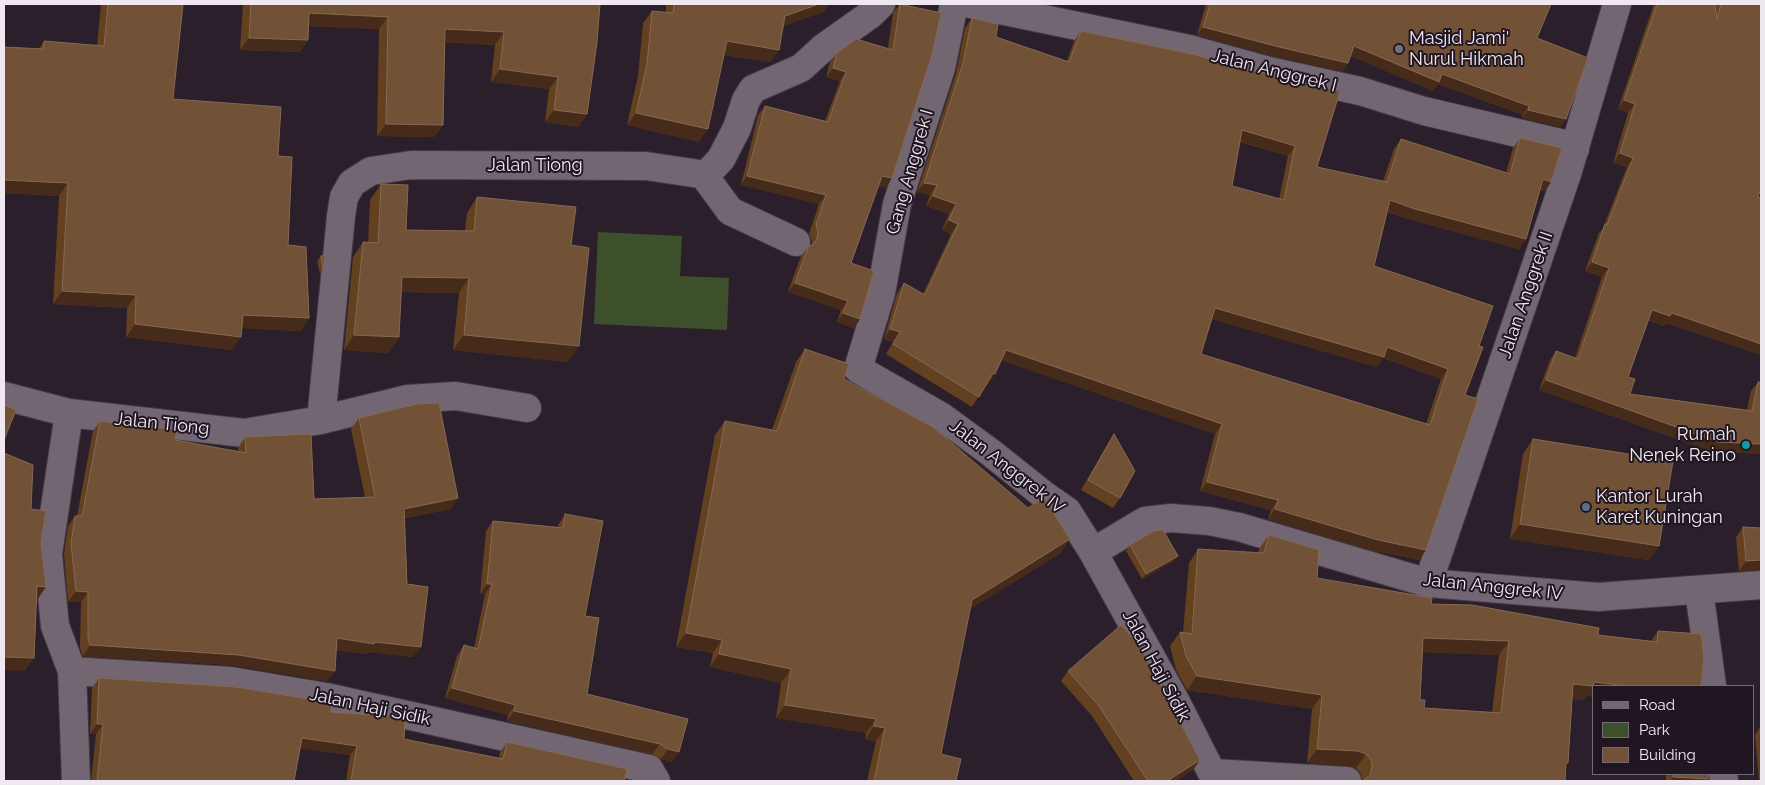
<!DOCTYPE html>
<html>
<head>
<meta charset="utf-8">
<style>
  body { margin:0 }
  #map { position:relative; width:1765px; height:785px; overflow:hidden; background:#2a1f2a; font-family:Raleway,sans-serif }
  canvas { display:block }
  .frame { position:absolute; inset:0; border:5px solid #efe8f0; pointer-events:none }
  .legend { position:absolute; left:1592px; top:685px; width:162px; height:90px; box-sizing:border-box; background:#201621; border:1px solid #736a74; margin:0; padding:6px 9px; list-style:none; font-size:15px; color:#efe8f0 }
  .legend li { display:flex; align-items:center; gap:10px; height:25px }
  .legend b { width:25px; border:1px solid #736a74 }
</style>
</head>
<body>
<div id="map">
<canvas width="1765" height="785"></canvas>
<div class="frame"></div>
<ul class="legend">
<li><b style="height:6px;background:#726673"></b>Road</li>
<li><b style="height:14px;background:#3e502b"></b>Park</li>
<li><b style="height:14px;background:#725236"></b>Building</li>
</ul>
</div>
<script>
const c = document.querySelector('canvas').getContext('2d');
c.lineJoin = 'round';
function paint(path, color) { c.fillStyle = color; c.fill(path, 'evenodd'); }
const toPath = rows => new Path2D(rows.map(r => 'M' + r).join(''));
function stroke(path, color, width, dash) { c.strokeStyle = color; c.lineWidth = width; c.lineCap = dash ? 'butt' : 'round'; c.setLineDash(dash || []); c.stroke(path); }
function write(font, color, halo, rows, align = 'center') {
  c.font = font + ' Raleway,sans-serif'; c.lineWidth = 4; c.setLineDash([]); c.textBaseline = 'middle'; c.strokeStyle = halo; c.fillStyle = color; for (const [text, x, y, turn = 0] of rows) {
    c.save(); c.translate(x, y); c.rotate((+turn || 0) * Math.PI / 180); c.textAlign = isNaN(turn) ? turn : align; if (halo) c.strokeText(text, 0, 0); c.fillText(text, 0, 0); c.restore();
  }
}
paint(toPath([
  [598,232,682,236,680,276,729,278,727,330,594,324]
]), '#3e502b');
const minor = toPath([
  [954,4,941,68,897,204,881,293,858,369,942,417,990,452,1044,495,1067,511,1093,552,1177,704,1216,781],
  [971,4,1189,49,1269,71,1360,91,1424,111,1560,143,1575,149],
  [706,175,721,159,737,128,746,100,753,89,801,68,823,48,871,14,881,4],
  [706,175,708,181,730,211,796,242],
  [4,396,69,413,244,433,321,420,407,399,456,396,527,408],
  [69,413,48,554,55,626,72,671,76,781],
  [321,420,341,216,344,197,352,183,371,171,411,165,646,166,706,175],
  [1093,552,1145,521,1171,518,1209,521,1239,527,1428,583,1598,597,1761,585],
  [1428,583,1567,174,1617,4],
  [1699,590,1712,686],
  [72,671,231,681,326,697,649,769,656,781],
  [1213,773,1347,781],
  [1723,774,1724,781]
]);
stroke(minor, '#433a44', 30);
stroke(minor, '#726673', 28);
paint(toPath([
  [101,4,183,4,173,99,278,156,288,245,309,318,300,331,242,328,232,350,126,337,127,308,53,304,59,196,4,193,4,47,39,49,44,41,97,46],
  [243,4,600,4,587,114,579,127,545,122,549,89,491,82,495,45,445,42,443,125,434,137,377,136,379,29,308,26,308,40,299,52,240,50],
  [666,4,829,4,823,12,783,26,779,50,770,62,724,55,699,142,627,125,638,76,643,23,652,11,666,12],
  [900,4,892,178,886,187,878,186,851,263,860,319,854,328,837,322,841,310,788,292,801,256,808,247,811,246,812,241,809,234,819,204,741,185,758,115,765,106,825,121,840,81,826,77,830,62,837,53,888,48,893,13],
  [1206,4,1551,4,1537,38,1561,127,1522,118,1523,115,1438,84,1433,91,1351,56,1343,71,1273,56,1197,35],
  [1654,4,1715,4,1716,8,1716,4,1761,4,1758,197,1761,198,1761,355,1666,323,1664,326,1648,320,1628,377,1630,394,1747,410,1751,391,1758,382,1761,454,1711,451,1539,390,1550,360,1556,351,1575,358,1602,277,1585,271,1599,233,1603,228,1627,167,1613,163,1628,113,1618,109],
  [972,18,996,37,1067,61,1074,41,1081,31,1192,54,1317,167,1383,181,1394,149,1401,139,1506,173,1513,148,1520,138,1551,182,1545,191,1540,190,1526,239,1519,249,1408,219,1387,212,1374,266,1479,346,1465,395,1426,550,1419,560,1371,550,1268,519,1271,510,1200,491,1215,434,1001,360,995,374,988,384,987,383,972,407,886,354,893,342,884,339,897,293,904,283,923,294,951,234,942,230,949,214,926,206,930,195,917,192,956,73,965,28],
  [1240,142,1288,156,1279,199,1232,186],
  [1212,319,1377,367,1383,358,1441,379,1426,424,1201,354],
  [381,184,406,230,465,231,467,213,477,197,571,245,568,362,453,350,459,293,401,292,399,337,388,353,344,350,353,257,363,242,368,243,370,200],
  [321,256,323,269,320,274,317,261],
  [805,349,844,379,1061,553,970,609,941,754,956,781,867,781,876,741,865,739,866,733,776,718,781,683,710,667,713,653,676,647,715,435,725,421,772,430,796,362],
  [359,418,451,509,405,518,407,584,413,657,369,652,367,654,336,650,335,671,327,681,232,665,83,656,80,648,81,602,68,602,64,554,68,526,75,516,77,516,93,431,100,421,175,440,238,451,238,448,245,437,314,499,365,497,351,429],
  [1114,434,1120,498,1113,508,1081,490,1107,445],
  [1533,439,1659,546,1649,560,1510,539,1523,454],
  [565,514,585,616,587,694,688,719,672,762,661,759,652,754,507,721,508,715,445,698,457,656,464,645,474,648,485,594,480,594,486,531,493,521,558,527,558,525],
  [1743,527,1761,528,1761,570,1739,571,1736,537],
  [1269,535,1317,578,1431,604,1598,635,1651,641,1658,631,1701,634,1586,696,1584,700,1572,699,1362,781,1361,774,1356,768,1348,766,1307,763,1312,709,1187,690,1176,670,1170,646,1180,632,1183,632,1189,563,1198,549,1258,553,1259,549],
  [1423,652,1499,655,1492,712,1424,708,1420,700],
  [1130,545,1178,556,1174,561,1142,579,1126,551],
  [1068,671,1193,770,1176,781,1134,781,1092,716,1061,681],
  [99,678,331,712,404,739,499,758,500,752,507,742,624,781,346,781,350,755,300,748,294,781,91,781,96,734,90,734,92,688],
  [1761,725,1761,781,1759,781,1755,735],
  [1666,774,1708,774,1708,779,1706,781,1666,781]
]), '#634020');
paint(toPath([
  [819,4,829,4,823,12,776,29,785,16],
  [309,13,388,17,379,29,300,26],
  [1203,27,1348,63,1343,71,1273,56,1197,35],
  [445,29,504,32,495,45,436,42],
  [249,38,308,40,299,52,240,50],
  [727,41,779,50,770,62,719,54],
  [1354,46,1442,74,1529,106,1523,115,1438,84,1433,91,1348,55],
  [833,68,846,72,840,81,826,77],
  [500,69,558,77,549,89,491,82],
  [1624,100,1635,104,1628,113,1618,109],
  [554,110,587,114,579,127,545,122],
  [1528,110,1566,119,1561,127,1522,118],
  [636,113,708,129,699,142,627,125],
  [386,124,443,125,434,137,377,136],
  [1242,130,1295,146,1288,156,1235,140],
  [1620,153,1633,158,1627,167,1613,163],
  [747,176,826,195,819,204,741,185],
  [882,176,892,178,886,187,875,185],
  [1543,179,1551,182,1545,191,1536,189],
  [4,180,68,183,59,196,4,193],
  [924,183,937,185,930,195,917,192],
  [933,196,956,204,949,214,926,206],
  [1390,200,1526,239,1519,249,1408,219,1383,210],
  [949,220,958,224,951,234,942,230],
  [1592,262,1609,268,1602,277,1585,271],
  [402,277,469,278,459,293,392,292],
  [795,283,848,301,841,310,788,292],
  [62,291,136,295,127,308,53,304],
  [1215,308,1387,347,1448,369,1441,379,1383,358,1377,367,1208,318],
  [1652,310,1672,313,1761,344,1761,355,1666,323,1664,326,1646,319],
  [843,313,860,319,854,328,837,322],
  [243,315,309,318,300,331,234,328],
  [135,324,241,337,232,350,126,337],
  [890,329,900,332,893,342,884,339],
  [354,335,399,337,388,353,344,350],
  [464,335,579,346,568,362,453,350],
  [1006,350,1222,424,1215,434,999,360],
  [993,373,995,374,988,384,987,383],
  [1546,380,1761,444,1761,454,1711,451,1539,390],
  [1207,482,1278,500,1271,510,1200,491],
  [458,498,451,509,397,519,404,509],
  [1275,509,1426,550,1419,560,1371,550,1268,519],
  [1520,524,1659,546,1649,560,1510,539],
  [1070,539,1061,553,962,614,972,600],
  [1178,556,1174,561,1142,579,1146,574],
  [1761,560,1761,570,1739,571,1746,561],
  [487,584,492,584,485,594,480,594],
  [37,586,46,587,37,600],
  [76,591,88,592,81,602,68,602],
  [686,633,722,640,713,653,676,647],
  [337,638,375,642,421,647,413,657,369,652,367,654,330,649],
  [1423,638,1509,641,1499,655,1414,652],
  [90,645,239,655,335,671,327,681,232,665,83,656],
  [719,654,791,669,781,683,710,667],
  [4,657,34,658,25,671,4,670],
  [1197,676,1322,695,1312,709,1187,690],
  [1594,682,1628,686,1594,686,1594,697,1586,696,1584,700,1563,698,1573,684],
  [452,688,515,705,508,715,445,698],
  [785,705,876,719,866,733,776,718],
  [514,711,660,744,652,754,507,721],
  [97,724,103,724,96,734,90,734],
  [874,726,885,728,876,741,865,739],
  [302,738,357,746,350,755,295,748],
  [668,749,679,752,672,762,661,759],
  [1317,749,1358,751,1366,754,1356,768,1348,766,1307,763],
  [1200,760,1193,770,1176,781,1167,781],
  [1673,777,1708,779,1706,781,1670,781]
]), '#462b1a');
const building = toPath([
  [108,4,183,4,173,99,281,107,278,156,292,157,288,245,306,247,309,318,243,315,241,337,135,324,136,295,62,291,68,183,4,180,4,47,43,49,44,41,104,46,108,4],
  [251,4,600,4,597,42,587,114,554,110,558,77,500,69,504,32,445,29,443,125,386,124,388,17,309,13,308,40,249,38,251,4],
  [674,4,819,4,785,16,779,50,727,41,708,129,636,113,647,64,652,11,673,13,674,4],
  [900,4,941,13,932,55,892,178,882,176,851,263,874,271,860,319,843,313,848,301,795,283,808,247,812,245,817,239,818,232,816,224,826,195,747,176,765,106,828,122,846,72,833,68,837,53,856,39,893,50,900,4],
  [1210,4,1551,4,1537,38,1588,58,1566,119,1528,110,1529,106,1442,74,1439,82,1354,46,1348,63,1279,47,1203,27,1210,4],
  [1657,4,1715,4,1717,19,1721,4,1761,4,1761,188,1758,197,1761,198,1761,344,1672,313,1670,316,1652,310,1628,377,1635,379,1630,394,1752,411,1758,382,1761,382,1761,444,1718,442,1546,380,1556,351,1578,359,1609,268,1592,262,1605,224,1607,225,1633,158,1620,153,1635,104,1624,100,1657,4],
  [972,18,998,24,996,37,1069,62,1081,31,1192,54,1273,76,1340,91,1317,167,1387,182,1401,139,1510,174,1520,138,1562,148,1551,182,1543,179,1526,239,1415,209,1390,200,1374,266,1493,306,1479,346,1483,347,1465,395,1478,399,1426,550,1378,540,1275,509,1278,500,1207,482,1222,424,1006,350,995,374,993,373,979,397,893,344,900,332,890,329,904,283,925,295,958,224,949,220,956,204,933,196,937,185,924,183,963,63,972,18],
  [1242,130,1295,146,1284,200,1232,186,1242,130],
  [1215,308,1384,357,1387,347,1448,369,1430,425,1201,354,1215,308],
  [381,184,408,185,406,230,474,231,477,197,576,207,571,245,589,248,579,346,464,335,469,278,402,277,399,337,354,335,363,242,378,243,381,184],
  [321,256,325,256,323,269,321,256],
  [805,349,849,364,844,379,933,427,1028,508,1044,498,1070,539,972,600,941,754,961,759,956,781,874,781,885,728,874,726,876,719,785,705,791,669,719,654,722,640,686,633,725,421,777,431,805,349],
  [439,403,458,498,404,509,407,584,428,587,421,647,375,642,374,644,337,638,335,671,239,655,90,645,88,638,88,592,76,591,71,544,75,516,82,516,100,421,177,430,175,440,246,453,245,437,311,434,314,499,375,497,359,418,417,404,439,403],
  [4,405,16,410,4,440,4,405],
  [1114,434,1135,471,1120,498,1088,480,1114,434],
  [1533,439,1673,461,1659,546,1520,524,1533,439],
  [4,453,33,465,31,509,46,511,41,542,46,587,37,586,34,658,4,657,4,453],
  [565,514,603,521,585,616,599,618,587,694,688,719,679,752,668,749,660,744,514,711,515,705,452,688,464,645,478,649,492,584,487,584,493,521,563,528,565,514],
  [1743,527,1761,528,1761,560,1746,561,1743,527],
  [1163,530,1178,556,1146,574,1130,545,1154,531,1163,530],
  [1269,535,1319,550,1317,578,1432,598,1431,604,1472,605,1599,628,1598,635,1657,642,1658,631,1701,634,1704,656,1701,686,1628,686,1594,682,1593,686,1573,684,1568,763,1566,763,1565,781,1362,781,1363,781,1370,775,1372,767,1371,760,1366,754,1358,751,1317,749,1322,695,1197,676,1186,656,1180,632,1192,634,1198,549,1264,553,1269,535],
  [1423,638,1509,641,1501,713,1424,708,1425,700,1420,700,1423,638],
  [1121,625,1140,646,1200,760,1167,781,1148,781,1099,706,1068,671,1121,625],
  [99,678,236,687,332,703,331,712,389,716,405,719,404,739,503,759,507,742,627,769,624,781,351,781,357,746,302,738,294,781,97,781,103,724,97,724,99,678],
  [1673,774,1708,774,1708,779,1673,777,1673,774],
  [1298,779,1337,781,1298,781,1298,779]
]);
paint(building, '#725236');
stroke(building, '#856953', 1);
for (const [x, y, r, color] of [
  [1399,49,5,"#6b7280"],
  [1746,445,5,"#0f9aa8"],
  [1586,507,5,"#5c6f8a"]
]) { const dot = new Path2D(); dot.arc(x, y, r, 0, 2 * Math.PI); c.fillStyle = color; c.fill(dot); stroke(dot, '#201621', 2); }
write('18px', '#efe8f0', '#201621', [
  ["Masjid Jami'",1409,39],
  ["Nurul Hikmah",1409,60],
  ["Rumah",1736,435,"right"],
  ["Nenek Reino",1736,456,"right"],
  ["Kantor Lurah",1596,497],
  ["Karet Kuningan",1596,518]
], 'left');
write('18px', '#efe8f0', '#201621', [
  ["Jalan Anggrek I",1274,71,14],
  ["Jalan Tiong",535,166],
  ["Gang Anggrek I",910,172,-74],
  ["Jalan Anggrek II",1526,295,-71],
  ["Jalan Tiong",162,424,6],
  ["Jalan Anggrek IV",1007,467,38],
  ["Jalan Anggrek IV",1493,587,6],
  ["Jalan Haji Sidik",1156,666,62],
  ["Jalan Haji Sidik",370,707,12]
]);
</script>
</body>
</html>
